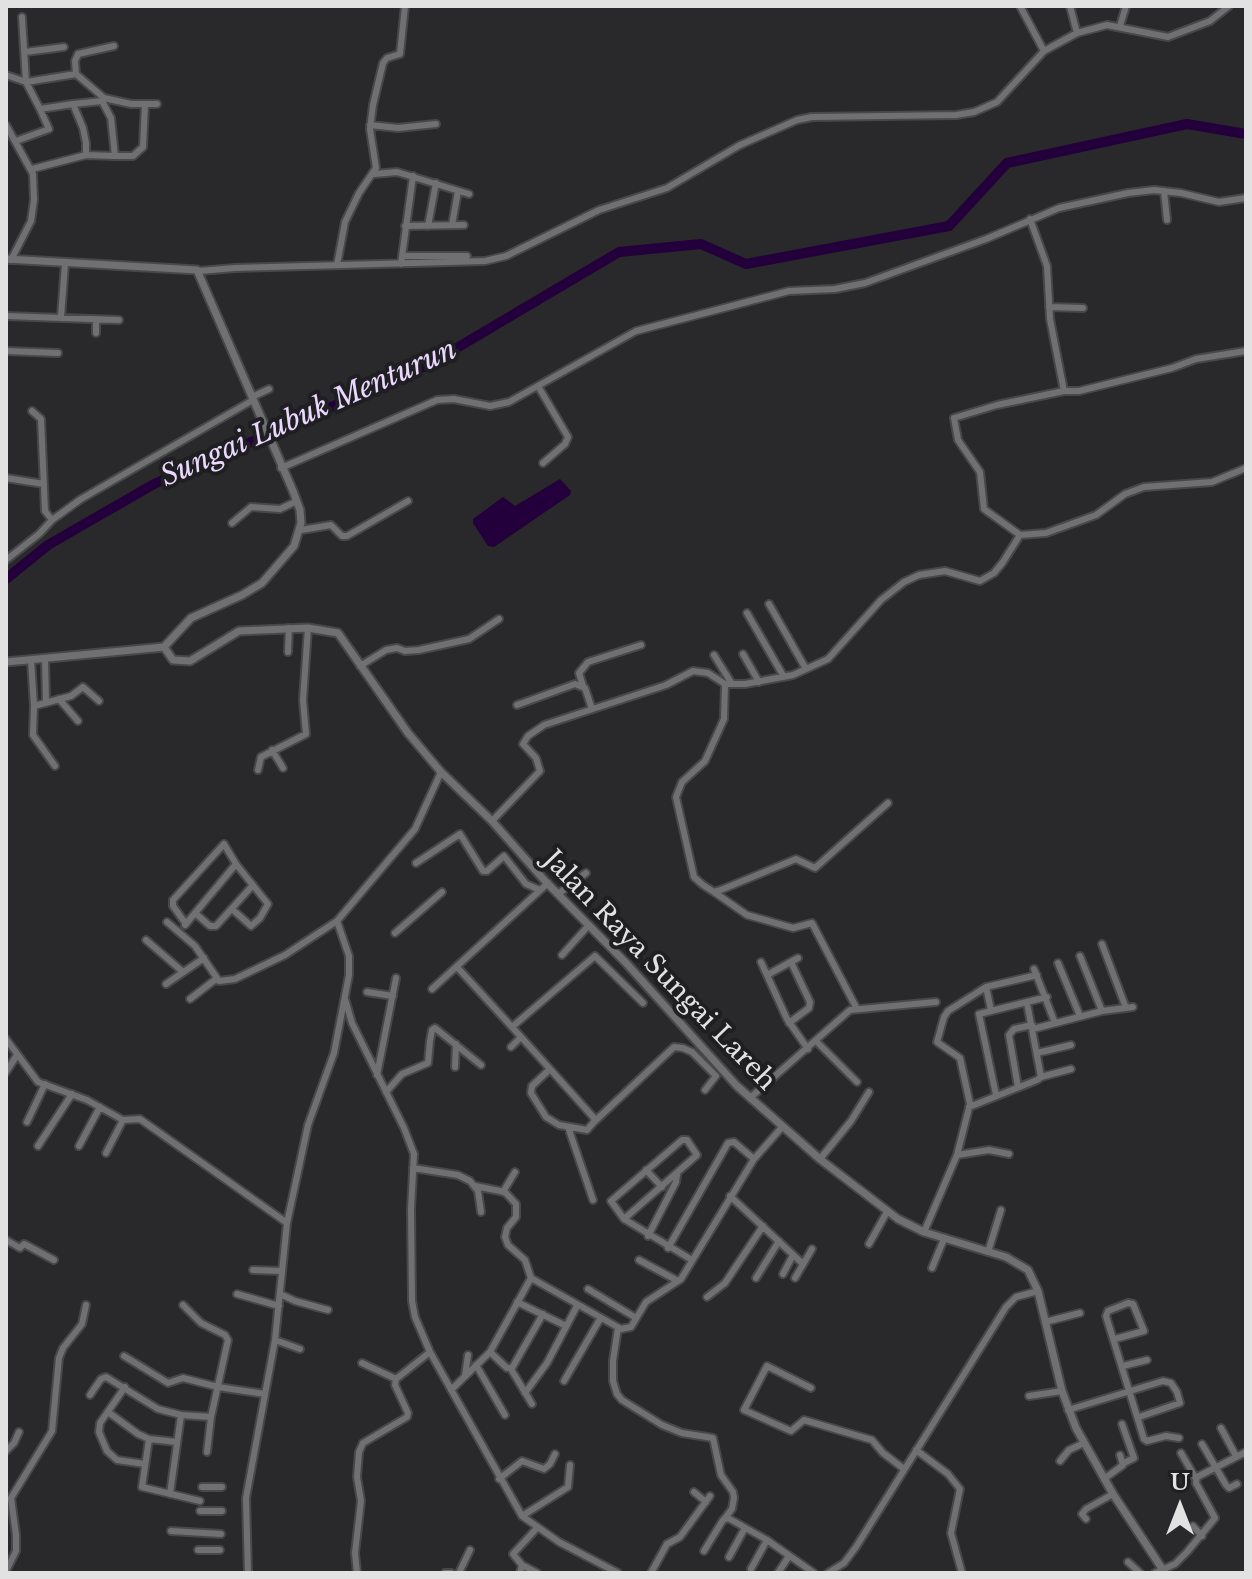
<!DOCTYPE html>
<html>
<head>
<meta charset="utf-8">
<style>
  body { margin:0 }
  #map { position:relative; width:1252px; height:1579px; overflow:hidden; background:#29282a; font-family:"Libre Baskerville",serif }
  canvas { display:block }
  .frame { position:absolute; inset:0; border:8px solid #e2e2e3; pointer-events:none }
  .north { position:absolute; left:1140px; top:1467px; width:80px; height:80px; -webkit-text-stroke:6px #1f1e21; paint-order:stroke; rotate:0deg; font-size:22px; font-weight:700; line-height:32px; text-align:center; color:#e2e2e3 }
  .north::after { content:''; display:block; margin:auto; width:28px; height:36px; background:#e2e2e3; clip-path:polygon(50% 0,100% 100%,50% 72%,0 100%) }
</style>
</head>
<body>
<div id="map">
<canvas width="1252" height="1579"></canvas>
<div class="frame"></div>
<div class="north">U</div>
</div>
<script>
const c = document.querySelector('canvas').getContext('2d');
c.lineJoin = 'round';
function paint(path, color) { c.fillStyle = color; c.fill(path, 'evenodd'); }
const toPath = rows => new Path2D(rows.map(r => 'M' + r).join(''));
function stroke(path, color, width, dash) { c.strokeStyle = color; c.lineWidth = width; c.lineCap = dash ? 'butt' : 'round'; c.setLineDash(dash || []); c.stroke(path); }
function write(font, color, halo, rows, align = 'center') {
  c.font = font + ' "Libre Baskerville",serif'; c.lineWidth = 8; c.setLineDash([]); c.textBaseline = 'middle'; c.strokeStyle = halo; c.fillStyle = color; for (const [text, x, y, turn = 0] of rows) {
    c.save(); c.translate(x, y); c.rotate((+turn || 0) * Math.PI / 180); c.textAlign = isNaN(turn) ? turn : align; if (halo) c.strokeText(text, 0, 0); c.fillText(text, 0, 0); c.restore();
  }
}
paint(toPath([
  [560,479,571,491,570,495,494,547,488,546,473,523,473,519,503,497,515,506]
]), '#23003b');
stroke(toPath([
  [6,579,48,545,154,484,428,365,619,252,701,244,746,264,949,226,1007,163,1187,124,1246,134]
]), '#23003b', 10);
const minor = toPath([
  [1020,6,1044,51],
  [1070,6,1077,33],
  [22,17,26,82,40,109,73,104,83,128,86,143,86,155,32,169],
  [1120,26,1126,6],
  [25,52,64,47],
  [76,74,75,61,78,54,114,46],
  [6,75,26,82,76,74,104,98,131,104,157,104],
  [73,104,102,101,104,98],
  [6,125,33,174,34,200,31,221,11,260],
  [370,125,398,128,436,124],
  [16,141,49,129,40,109],
  [86,155,115,156,111,118,102,101],
  [115,156,133,156,143,147,145,104],
  [374,174,397,172,469,194],
  [1164,191,1167,220],
  [452,225,458,191],
  [405,226,464,225],
  [428,226,436,183],
  [403,256,467,256],
  [401,264,413,176],
  [337,265,345,222,359,193,376,168,370,129,373,105,383,63,387,58,400,54,405,6],
  [199,271,235,268,485,261,506,256,599,210,667,188,740,145,797,120,812,117,956,115,974,112,997,102,1044,51,1077,33,1107,25,1168,37,1210,21,1229,6],
  [1049,307,1083,308],
  [6,316,119,320],
  [61,317,65,264],
  [96,333,96,320],
  [6,351,58,353],
  [538,386,568,437,565,444,543,463],
  [1064,391,1079,391,1172,368,1196,359,1246,351],
  [252,397,269,389],
  [32,411,41,419,45,511,52,520],
  [281,468,437,400,454,399,490,406,509,402,636,331,789,291,835,289,865,283,986,239,1059,208,1128,193,1154,190,1181,193,1219,202,1246,198],
  [6,478,44,484],
  [232,523,251,507,280,509,297,501],
  [301,530,331,525,342,536,347,536,408,501],
  [1020,535,984,509,980,472,958,440,954,418,997,405,1064,391,1050,319,1047,266,1030,219],
  [6,560,39,534,52,520,81,499,253,400],
  [769,604,806,669],
  [747,613,784,677],
  [288,652,289,628],
  [743,654,759,682],
  [714,655,732,684],
  [45,659,46,703],
  [31,660,34,706,71,696,83,687,99,701],
  [360,666,386,650,397,648,405,651,419,650,469,639,499,619],
  [725,684,724,719,705,761,682,782,676,797,694,877,703,885,714,892,723,889,796,859,815,868,888,803],
  [583,686,579,673,588,662,641,645],
  [59,699,78,721],
  [517,705,575,684,585,688,592,709],
  [34,706,33,735,55,766],
  [272,750,283,768],
  [258,770,261,757,306,734,303,700,308,628],
  [492,821,540,771,536,758,523,744,528,736,544,725,666,685,693,671,708,673,725,684,745,684,793,675,828,659,881,600,904,582,919,575,945,571,980,581,994,573,1003,562,1020,535,1046,533,1096,515,1125,494,1144,487,1212,482,1246,468],
  [416,863,460,834,483,871,487,871,504,856,526,884,540,890],
  [714,892,747,915,793,928,812,923,857,1009],
  [558,894,586,873],
  [195,913,210,926,216,926,253,885],
  [167,922,195,946,219,981,235,979,285,955,337,921,415,829,441,772],
  [186,924,173,906,173,900,224,844,236,864,268,904,260,918,251,926,232,909],
  [185,925,236,864],
  [395,933,442,892],
  [146,940,183,972],
  [1102,944,1126,1008],
  [562,955,589,925],
  [1080,956,1102,1011],
  [761,962,787,1019,808,1049],
  [1058,963,1080,1016],
  [457,967,512,1027,550,1069,594,1118,594,1122,587,1130,559,1125,546,1117,531,1093,532,1086,550,1069],
  [1034,969,1055,1023],
  [767,975,798,958],
  [166,984,204,958],
  [986,987,991,1010],
  [432,989,548,883],
  [367,992,393,996],
  [190,999,216,979],
  [345,999,352,1023,404,1128,414,1154,411,1209,412,1301,415,1317,430,1352,522,1516,559,1542,618,1573],
  [789,1023,809,1008,810,1002,791,962],
  [512,1027,595,956,643,1003],
  [1033,1029,1102,1011,1133,1007],
  [6,1039,38,1082,87,1100,123,1120,106,1153],
  [816,1041,857,1082],
  [511,1047,521,1037],
  [1037,1053,1071,1045],
  [455,1067,456,1044],
  [6,1072,17,1055],
  [377,1075,396,978],
  [1041,1077,1071,1069],
  [1018,1087,1009,1035,1014,1029,1032,1025],
  [705,1090,716,1076],
  [386,1092,402,1074,428,1063,430,1041,432,1030,435,1028,481,1065],
  [996,1095,979,1014,1047,997],
  [750,1098,850,1010,936,1002],
  [969,1107,1037,1080,1041,1077,1027,1003],
  [123,1120,140,1119,287,1223],
  [595,1121,674,1047,683,1048,692,1052,716,1076],
  [27,1122,45,1084],
  [568,1127,593,1200],
  [38,1146,72,1094],
  [79,1146,100,1107],
  [957,1155,989,1150,1009,1154],
  [820,1159,851,1121,869,1092],
  [413,1168,458,1175,470,1181,478,1191,481,1212],
  [646,1170,662,1187],
  [503,1192,515,1172],
  [730,1196,803,1264],
  [624,1219,697,1155,687,1140,682,1140,611,1201,624,1219,692,1260],
  [924,1232,957,1155,970,1104,960,1058,937,1042,944,1017,948,1011,986,987,1037,975],
  [648,1236,676,1182,677,1175],
  [6,1240,20,1248,24,1244,28,1246,54,1260],
  [869,1244,887,1212],
  [668,1248,728,1143,734,1142,754,1159],
  [988,1252,1001,1210],
  [639,1260,678,1281],
  [932,1268,944,1239],
  [253,1270,282,1271],
  [783,1274,792,1257],
  [531,1278,621,1329,631,1327,646,1302,681,1279,754,1159,783,1126],
  [756,1278,779,1241],
  [795,1278,812,1249],
  [588,1289,636,1318],
  [237,1294,279,1306],
  [280,1294,295,1301,328,1310],
  [707,1297,725,1283,763,1226],
  [517,1302,566,1326],
  [1045,1322,1080,1313],
  [618,1328,613,1361,613,1381,617,1394,622,1400,662,1425,682,1433,713,1438,721,1475,733,1492,734,1498,732,1509,725,1518],
  [1115,1339,1144,1331,1133,1304,1128,1303,1108,1311,1106,1316,1144,1439,1147,1441,1166,1436,1179,1438],
  [275,1340,300,1349],
  [490,1352,507,1368,512,1368,543,1314],
  [124,1356,168,1383,183,1378,218,1387,265,1394],
  [362,1363,396,1379],
  [476,1365,505,1415],
  [1123,1366,1147,1360],
  [511,1369,532,1404],
  [465,1376,468,1355],
  [564,1381,600,1319],
  [125,1387,100,1423,99,1432,107,1451,117,1460,145,1464],
  [811,1388,767,1366,744,1410,791,1431,804,1420,872,1440,883,1453,904,1469],
  [451,1390,490,1352,531,1278,525,1260,508,1245,505,1237,507,1228,516,1217,516,1204,505,1192,475,1186],
  [525,1393,547,1363,577,1306],
  [90,1395,101,1379,106,1377,158,1409,181,1415],
  [1029,1396,1062,1391],
  [1068,1410,1163,1381,1171,1383,1177,1392,1180,1403,1139,1417],
  [108,1412,138,1434,149,1439,177,1442],
  [1122,1424,1134,1458,1124,1463],
  [1221,1428,1236,1456],
  [149,1439,142,1487,200,1501],
  [1202,1444,1226,1485,1229,1488,1237,1484],
  [916,1450,948,1474,960,1489,951,1533,962,1573],
  [6,1451,14,1443,19,1432],
  [207,1452,211,1417],
  [1181,1453,1196,1479],
  [1060,1461,1069,1450,1084,1443],
  [499,1479,522,1461,544,1469,550,1464,555,1454],
  [1104,1479,1123,1465,1120,1455],
  [202,1487,222,1487],
  [694,1492,706,1502],
  [170,1494,181,1415,211,1417,228,1340,225,1335,201,1323,183,1305],
  [200,1511,222,1511],
  [522,1516,568,1487,570,1465],
  [1086,1519,1082,1514,1086,1509,1113,1494],
  [1193,1526,1202,1536],
  [171,1531,221,1534],
  [198,1550,220,1550],
  [704,1551,723,1520,728,1518,767,1540,814,1573],
  [729,1557,745,1528],
  [1128,1562,1140,1573],
  [522,1565,537,1573],
  [751,1569,767,1540],
  [6,1571,16,1551,16,1535,11,1498,52,1431,59,1358,63,1348,82,1324,86,1305],
  [248,1573,246,1498,275,1340,287,1223,308,1125,334,1053,349,975,349,956,337,921],
  [357,1573,355,1553,361,1501,357,1477,359,1452,363,1443,407,1417,408,1413,395,1385,396,1379,430,1352],
  [445,1573,451,1573],
  [459,1573,470,1550],
  [520,1573,522,1565,513,1554,537,1528],
  [651,1573,667,1544,680,1537,710,1496],
  [778,1573,789,1556],
  [828,1573,844,1563,856,1547,1006,1307,1016,1297,1038,1291],
  [1155,1573,1175,1564,1187,1552,1215,1518,1196,1483,1197,1477,1246,1452]
]);
const tertiary = toPath([
  [6,259,197,270,293,491,300,510,301,523,294,546,262,583,242,595,191,618,164,647,6,662],
  [164,647,173,660,190,661,239,631,308,628,338,633,408,733,441,772,492,821,545,881,627,964,737,1086,821,1160,898,1219,924,1232,1006,1257,1028,1270,1038,1291,1062,1391,1076,1428,1113,1494,1165,1573]
]);
stroke(minor, '#484749', 10);
stroke(tertiary, '#484749', 11);
stroke(minor, '#706f72', 6);
stroke(tertiary, '#706f72', 7);
write('26px', '#e2e2e3', '#1f1e21', [
  ["Jalan Raya Sungai Lareh",659,971,46]
]);
write('italic 28px', '#ead8fe', '#1f1e21', [
  ["Sungai Lubuk Menturun",309,414,-24]
]);
</script>
</body>
</html>
